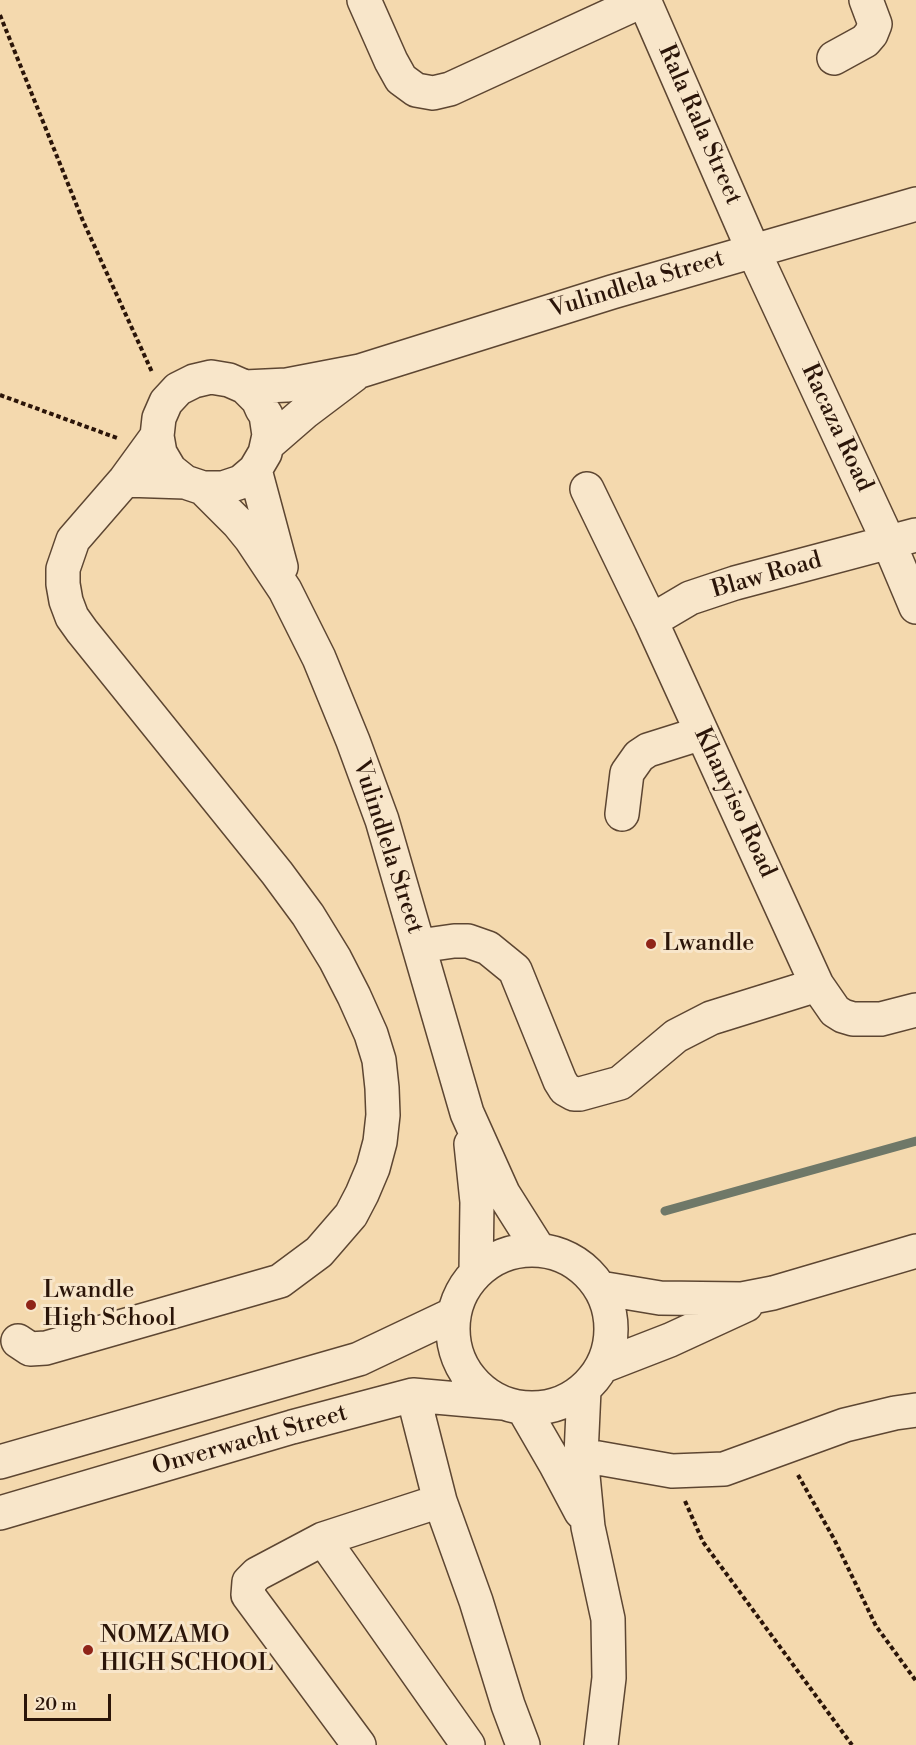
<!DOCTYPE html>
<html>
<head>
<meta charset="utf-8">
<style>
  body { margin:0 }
  #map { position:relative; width:916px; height:1745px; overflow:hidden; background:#f4d9ae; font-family:"Libre Bodoni",serif }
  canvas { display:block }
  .scale { position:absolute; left:24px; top:1694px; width:87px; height:27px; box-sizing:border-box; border:3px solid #2b1509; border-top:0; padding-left:8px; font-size:18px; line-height:21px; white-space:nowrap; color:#2b1509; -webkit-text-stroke:4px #f8e6ca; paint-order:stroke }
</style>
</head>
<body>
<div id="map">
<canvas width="916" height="1745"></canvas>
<div class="scale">20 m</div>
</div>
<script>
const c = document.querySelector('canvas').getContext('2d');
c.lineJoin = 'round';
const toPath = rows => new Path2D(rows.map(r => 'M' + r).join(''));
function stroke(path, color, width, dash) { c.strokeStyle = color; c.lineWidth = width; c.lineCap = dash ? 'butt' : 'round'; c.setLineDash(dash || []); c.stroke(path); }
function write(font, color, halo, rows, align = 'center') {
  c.font = font + ' "Libre Bodoni",serif'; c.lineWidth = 6; c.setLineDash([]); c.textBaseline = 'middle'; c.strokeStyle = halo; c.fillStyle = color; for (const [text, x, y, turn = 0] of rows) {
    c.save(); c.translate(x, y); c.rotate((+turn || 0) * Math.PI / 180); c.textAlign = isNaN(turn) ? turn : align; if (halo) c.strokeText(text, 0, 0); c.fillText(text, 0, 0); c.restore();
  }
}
stroke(toPath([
  [665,1211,916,1141]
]), '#6f7868', 9);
const minor = toPath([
  [364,0,391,61,401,79,416,90,433,93,450,89,644,0],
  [644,0,753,250,889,543,916,607],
  [834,58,865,41,871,34,875,24,866,0],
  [245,387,287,385,360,371,612,292,916,204],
  [267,445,305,412,354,375],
  [255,470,281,567],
  [125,480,185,482,203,488,223,488,241,482,255,470,265,453,269,435,266,415,262,409,258,400,245,387,229,380,211,377,194,381,178,389,166,402,159,418,157,436,160,453,170,470,185,482],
  [203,488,238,523,251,539,285,590,319,658,353,741,382,820,467,1113,503,1193,539,1250],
  [587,489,651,621,817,985,835,1011,843,1016,853,1019,881,1019,916,1010],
  [651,621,690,598,735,583,916,535],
  [622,814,627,773,639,756,648,750,702,733],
  [419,946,454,941,468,941,488,948,515,970,560,1081,565,1089,574,1094,580,1094,620,1083,676,1036,711,1018,817,985],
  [471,1144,477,1202,476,1272],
  '453 1329a79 79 0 1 1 158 0a79 79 0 1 1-158 0Z',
  [600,1288,660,1298,742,1299,773,1293,916,1251],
  [18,1341,30,1349,46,1348,280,1281,319,1252,351,1215,362,1194,373,1168,380,1142,383,1115,382,1088,379,1060,371,1034,354,996,335,959,308,915,277,873,82,631,72,617,66,601,63,584,63,569,73,540,125,480,157,436],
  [603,1366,670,1340,746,1305],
  [584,1390,581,1455,588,1527,608,1619,609,1678,601,1745],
  [413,1395,440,1501,476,1601,508,1705,523,1745],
  [523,1408,556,1465,581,1512],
  [581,1455,672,1471,724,1469,845,1425,895,1413,916,1410],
  [0,1462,359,1359,454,1314],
  [0,1513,292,1427,413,1395,503,1403],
  [323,1539,468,1745],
  [359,1745,248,1595,249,1582,257,1574,323,1539,440,1501]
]);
stroke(minor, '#5d4632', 36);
stroke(toPath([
  [0,15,83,221,152,372],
  [0,395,117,438],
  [798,1475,834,1539,876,1626,916,1681],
  [685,1501,703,1542,852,1745]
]), '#2b1509', 4, [4.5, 3]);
stroke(minor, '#f8e6ca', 33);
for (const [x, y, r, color] of [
  [651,944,6,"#8f2418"],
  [31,1305,6,"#8f2418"],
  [88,1650,6,"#8f2418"]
]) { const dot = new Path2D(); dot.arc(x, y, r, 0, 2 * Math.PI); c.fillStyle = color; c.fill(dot); stroke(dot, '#f8e6ca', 2); }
write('24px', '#2b1509', '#f8e6ca', [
  ["Rala Rala Street",699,125,66],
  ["Vulindlela Street",637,285,-17],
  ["Racaza Road",836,428,65],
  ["Blaw Road",767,576,-16],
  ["Khanyiso Road",734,803,65],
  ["Vulindlela Street",387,847,72],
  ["Onverwacht Street",250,1441,-16]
]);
write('24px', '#2b1509', '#f8e6ca', [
  ["Lwandle",663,944],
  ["Lwandle",43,1291],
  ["High School",43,1319],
  ["NOMZAMO",100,1636],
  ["HIGH SCHOOL",100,1664]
], 'left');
</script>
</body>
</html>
